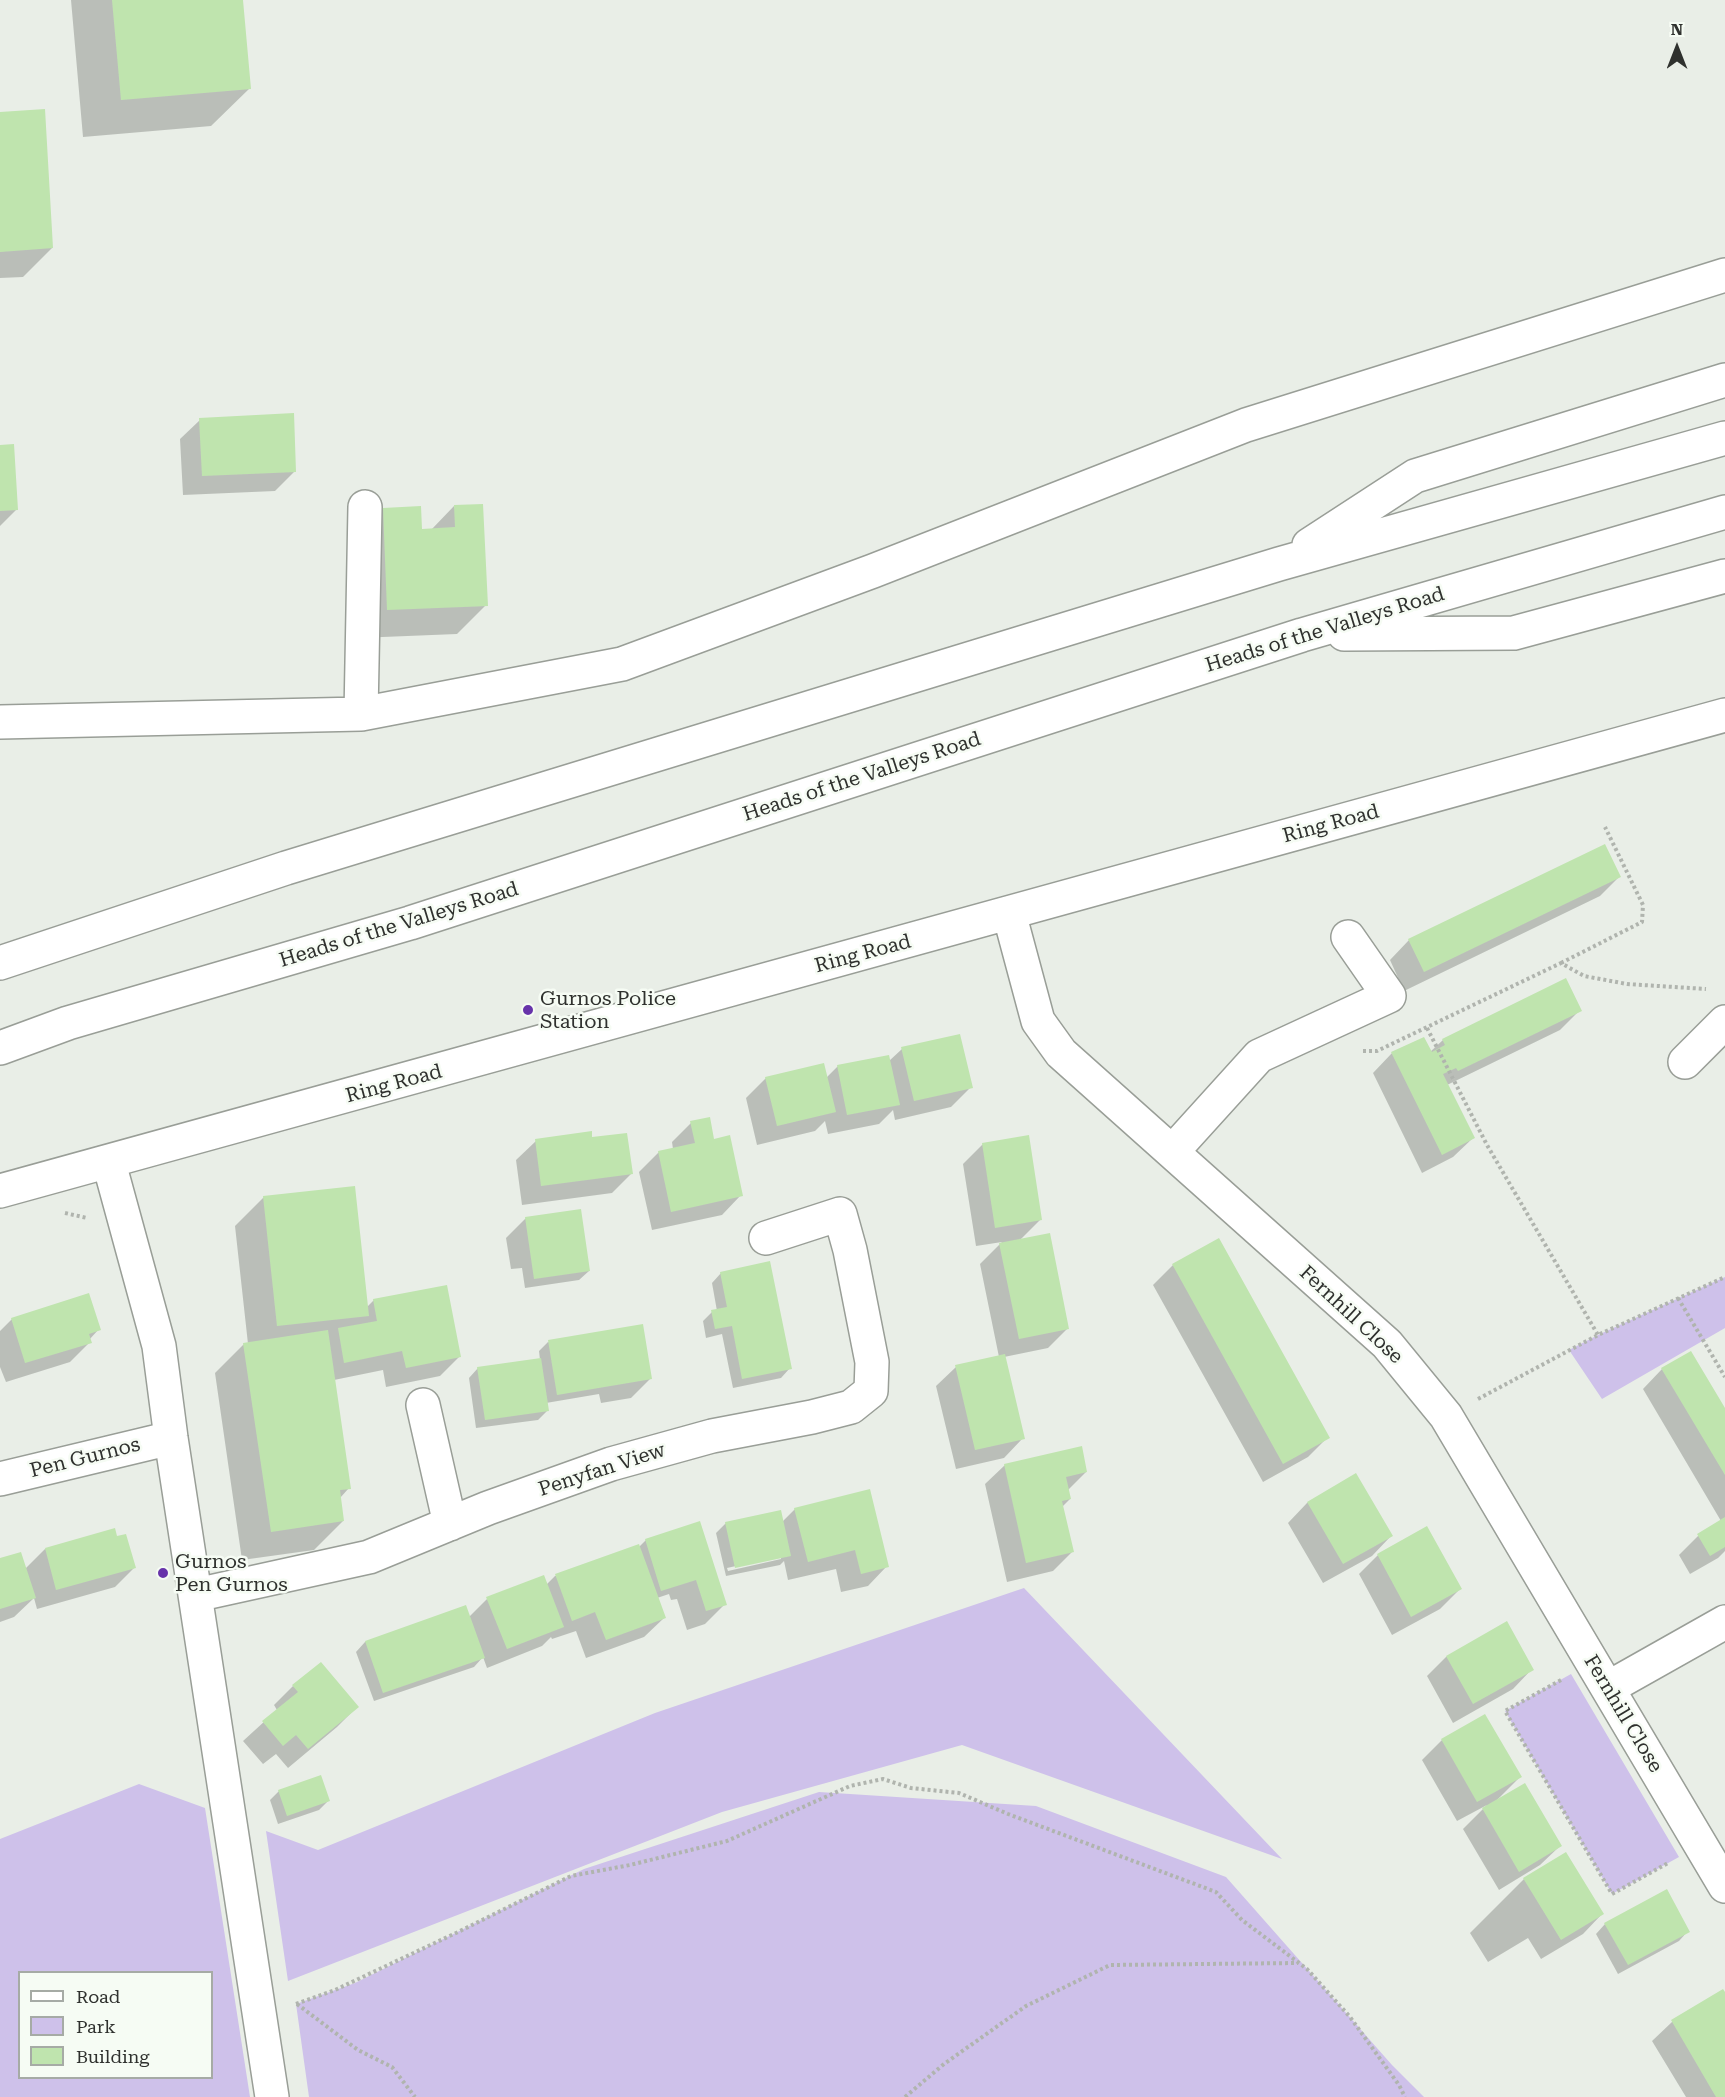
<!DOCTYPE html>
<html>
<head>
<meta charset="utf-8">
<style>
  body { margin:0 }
  #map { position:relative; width:1725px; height:2097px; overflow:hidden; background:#e9eee7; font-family:"Roboto Serif",serif }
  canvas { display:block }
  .legend { position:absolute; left:18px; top:1971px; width:195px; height:108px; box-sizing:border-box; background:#f6fcf4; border:2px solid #a6aba5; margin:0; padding:8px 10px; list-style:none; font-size:18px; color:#2f312e }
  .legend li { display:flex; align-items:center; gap:12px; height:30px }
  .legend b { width:30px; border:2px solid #a6aba5 }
  .north { position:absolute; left:1647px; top:18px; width:60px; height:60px; -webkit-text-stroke:4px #f6fcf4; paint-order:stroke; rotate:0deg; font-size:16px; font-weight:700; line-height:24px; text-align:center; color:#2f312e }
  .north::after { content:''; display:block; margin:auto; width:21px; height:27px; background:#2f312e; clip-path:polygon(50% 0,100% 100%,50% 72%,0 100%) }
</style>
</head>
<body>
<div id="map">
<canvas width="1725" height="2097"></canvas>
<ul class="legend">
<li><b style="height:8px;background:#fff"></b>Road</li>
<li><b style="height:16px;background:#cec1ea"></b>Park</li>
<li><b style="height:16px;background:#bfe4ae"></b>Building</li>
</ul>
<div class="north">N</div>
</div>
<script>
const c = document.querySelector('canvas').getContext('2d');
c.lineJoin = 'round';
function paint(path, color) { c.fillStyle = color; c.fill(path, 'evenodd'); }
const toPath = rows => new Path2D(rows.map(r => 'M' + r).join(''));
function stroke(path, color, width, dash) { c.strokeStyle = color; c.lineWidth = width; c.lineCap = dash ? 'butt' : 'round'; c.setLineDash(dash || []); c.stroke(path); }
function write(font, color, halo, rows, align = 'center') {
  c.font = font + ' "Roboto Serif",serif'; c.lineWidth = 5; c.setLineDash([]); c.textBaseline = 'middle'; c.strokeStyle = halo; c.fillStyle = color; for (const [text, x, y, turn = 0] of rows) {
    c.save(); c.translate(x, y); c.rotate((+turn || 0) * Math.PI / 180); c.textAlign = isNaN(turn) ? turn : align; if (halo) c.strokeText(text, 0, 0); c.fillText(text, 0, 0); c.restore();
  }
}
paint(toPath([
  [1725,1277,1725,1328,1602,1399,1569,1350,1598,1335],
  [1024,1588,1282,1859,962,1745,722,1812,288,1981,266,1831,318,1850,655,1713],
  [1571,1674,1679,1857,1612,1894,1505,1711],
  [139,1784,205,1808,250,2097,0,2097,0,1839],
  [20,1972,212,1972,212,2078,20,2078],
  [819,1792,1036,1806,1226,1877,1392,2065,1424,2097,309,2097,296,2004,355,1983,584,1869]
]), '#cec1ea');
paint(toPath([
  [71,0,242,0,250,88,211,126,83,137],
  [0,113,52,248,23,277,0,278],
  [200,420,295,471,275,491,183,495,180,439],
  [0,446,16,510,0,526],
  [454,506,486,605,457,634,358,638,354,538,383,509,421,530,431,530],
  [1619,877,1600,896,1404,991,1390,960,1409,940],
  [1580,1010,1560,1030,1447,1085,1473,1138,1453,1157,1422,1173,1373,1073,1392,1053,1430,1052,1443,1040],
  [902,1049,971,1087,951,1107,895,1120,893,1110,879,1124,828,1134,825,1121,815,1131,757,1145,746,1098,766,1078,826,1078,838,1066,889,1061],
  [691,1123,741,1195,722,1215,652,1230,639,1172,659,1152,673,1149,672,1142],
  [536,1141,632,1173,612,1193,522,1205,516,1160],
  [983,1144,1040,1220,1020,1240,1068,1328,1048,1348,1004,1357,1023,1438,1004,1458,956,1469,936,1386,956,1367,999,1357,980,1264,1002,1242,976,1246,963,1164],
  [264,1197,366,1308,374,1300,460,1356,440,1376,386,1387,383,1370,334,1380,349,1488,340,1498,343,1521,314,1550,242,1560,215,1373,244,1344,248,1344,235,1226],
  [526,1218,589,1271,579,1280,525,1288,522,1268,511,1269,506,1238],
  [1218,1240,1328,1437,1308,1457,1263,1482,1153,1285,1173,1265],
  [721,1273,790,1368,781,1378,733,1388,722,1334,706,1338,703,1321,712,1312,717,1311,712,1283],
  [12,1319,99,1329,89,1340,90,1342,70,1362,6,1382,0,1367,0,1331],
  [548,1342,651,1378,631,1398,601,1403,599,1394,546,1403,547,1411,538,1420,476,1428,469,1378,478,1368,540,1360,539,1351],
  [1662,1369,1725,1411,1725,1551,1718,1558,1690,1574,1679,1555,1698,1536,1721,1521,1643,1389],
  [1005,1465,1086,1472,1068,1490,1070,1499,1062,1507,1072,1552,1053,1571,1007,1582,985,1484],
  [1356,1475,1391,1536,1372,1556,1323,1583,1288,1523,1307,1503],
  [795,1509,887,1566,868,1586,841,1592,836,1569,788,1580,784,1561,780,1565,726,1576,716,1533,726,1523,782,1522],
  [781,1556,781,1559,728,1571,727,1568],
  [699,1523,725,1604,705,1624,687,1630,677,1599,671,1600,669,1594,657,1598,664,1618,644,1637,586,1658,576,1631,552,1639,551,1637,542,1646,487,1668,483,1657,474,1667,374,1701,356,1652,365,1642,465,1607,469,1617,487,1599,546,1585,555,1576,638,1546,638,1548,646,1540],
  [45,1549,134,1568,115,1587,37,1609,34,1598,14,1617,0,1622,0,1560,25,1569],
  [1378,1555,1460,1589,1440,1609,1392,1635,1359,1574],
  [1506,1623,1532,1669,1513,1689,1453,1723,1427,1676,1446,1657],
  [293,1686,357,1707,337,1727,288,1768,276,1754,263,1764,243,1741,277,1710,274,1705],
  [1485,1716,1520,1777,1497,1800,1560,1846,1540,1865,1499,1890,1463,1829,1487,1805,1457,1821,1422,1760,1442,1740],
  [279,1791,328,1801,319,1810,278,1824,270,1800],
  [1524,1879,1602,1914,1583,1934,1541,1959,1528,1938,1488,1962,1470,1933],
  [1605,1924,1688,1931,1679,1941,1618,1974,1596,1934],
  [1723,1991,1725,1995,1725,2097,1686,2097,1652,2041,1672,2022]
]), '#0003');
paint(toPath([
  [112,0,243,0,251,89,121,100],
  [45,109,53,248,0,252,0,112],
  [294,413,296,472,202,476,199,418],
  [14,444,18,510,0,511,0,445],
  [483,504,488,606,387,610,383,508,421,506,422,529,455,527,454,505],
  [1605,844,1621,877,1424,972,1408,939],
  [1566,978,1582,1011,1458,1071,1456,1068,1443,1074,1475,1138,1442,1155,1391,1052,1424,1037,1432,1052,1445,1045,1442,1039],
  [960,1034,973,1088,914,1101,901,1047],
  [889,1055,900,1105,847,1115,837,1065],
  [824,1063,836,1112,777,1126,765,1077],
  [710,1117,714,1139,730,1135,743,1196,671,1212,658,1151,695,1143,690,1121],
  [592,1131,592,1137,627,1133,633,1174,541,1186,535,1139],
  [1029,1135,1042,1220,995,1228,982,1143],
  [355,1186,369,1316,277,1326,263,1196],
  [581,1209,590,1271,534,1279,525,1217],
  [1050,1233,1069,1329,1019,1339,999,1243],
  [1219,1238,1330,1438,1283,1464,1172,1264],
  [770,1261,792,1369,742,1379,732,1326,715,1329,711,1310,727,1307,720,1272],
  [447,1285,461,1357,406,1368,402,1351,344,1363,338,1328,377,1321,373,1299],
  [89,1293,101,1330,89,1334,92,1343,25,1363,11,1318],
  [643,1324,652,1379,557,1395,548,1340],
  [328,1330,351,1489,340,1490,344,1521,271,1532,243,1343],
  [1691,1351,1725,1408,1725,1475,1661,1368],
  [1005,1354,1025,1439,975,1450,955,1365],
  [541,1358,549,1411,485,1420,477,1367],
  [1082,1446,1087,1472,1066,1477,1071,1499,1062,1501,1074,1552,1026,1563,1004,1464],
  [1356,1473,1393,1536,1343,1564,1307,1502],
  [870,1489,889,1567,861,1574,855,1550,808,1562,794,1508],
  [781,1510,791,1556,735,1568,725,1522],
  [1725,1517,1725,1547,1710,1556,1697,1534],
  [700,1521,727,1605,706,1611,696,1580,661,1591,645,1539],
  [1427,1526,1462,1589,1411,1617,1377,1554],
  [115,1528,117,1536,126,1534,136,1568,56,1590,45,1548],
  [639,1544,666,1618,606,1640,595,1612,572,1621,555,1574],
  [21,1552,36,1598,0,1609,0,1558],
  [544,1575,564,1627,507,1649,486,1597],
  [466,1605,485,1658,383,1693,365,1641],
  [1507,1621,1534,1670,1473,1704,1446,1656],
  [321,1662,359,1707,308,1749,296,1735,283,1746,262,1721,298,1692,292,1685],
  [1485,1714,1522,1777,1477,1802,1441,1739],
  [321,1775,330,1801,287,1816,278,1790],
  [1525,1783,1562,1846,1519,1872,1482,1808],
  [1566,1852,1604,1914,1561,1940,1523,1878],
  [1667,1889,1690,1932,1628,1965,1604,1923],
  [1723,1989,1725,1992,1725,2097,1716,2097,1671,2020]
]), '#bfe4ae');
const minor = toPath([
  [361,714,622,664,873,571,1246,425,1725,275],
  [0,722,361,714,365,507],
  [1009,913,1038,1021,1061,1053,1387,1344,1446,1416,1725,1886],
  [1685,1062,1725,1022],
  [1172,1152,1259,1056,1389,996,1348,937],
  [109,1163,159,1346,171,1438,272,2097],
  [0,1191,1725,715],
  [423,1405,450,1524],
  [0,1479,171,1438],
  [196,1595,369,1557,488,1508,611,1464,712,1436,812,1417,851,1407,871,1391,872,1362,850,1250,840,1214,766,1238],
  [1608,1688,1725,1622]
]);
const highway = toPath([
  [1309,545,1415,476,1725,380],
  [1344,634,1514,633,1725,576],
  [0,963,286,868,1279,564,1725,438],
  [0,1048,68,1023,410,923,1302,635,1725,512]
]);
stroke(minor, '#999e97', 36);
stroke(highway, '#999e97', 36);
stroke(toPath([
  [1561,963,1642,922,1643,905,1605,827],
  [1427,1028,1487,1145,1598,1335],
  [1363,1051,1377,1051,1561,963,1584,976,1627,984,1706,989],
  [65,1213,87,1218],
  [1678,1298,1725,1377],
  [1478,1399,1598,1335,1725,1277],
  [1561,1680,1505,1711,1612,1894,1668,1863],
  [296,2004,335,1990,456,1933,571,1876,630,1865,727,1841,850,1786,883,1779,911,1788,959,1793,1008,1814,1216,1892,1242,1920,1307,1969,1350,2017,1399,2085,1405,2097],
  [297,2004,358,2050,392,2067,415,2097],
  [905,2097,944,2064,1026,2006,1110,1965,1298,1963]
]), '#b0b4ae', 4, [3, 3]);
stroke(minor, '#fff', 33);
stroke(highway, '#fff', 33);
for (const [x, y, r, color] of [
  [528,1010,6,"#6733aa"],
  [163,1573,6,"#6733aa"]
]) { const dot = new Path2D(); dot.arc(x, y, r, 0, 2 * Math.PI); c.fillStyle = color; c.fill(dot); stroke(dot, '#f6fcf4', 2); }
write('20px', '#2f312e', '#f6fcf4', [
  ["Heads of the Valleys Road",1325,630,-17],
  ["Heads of the Valleys Road",862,777,-18],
  ["Ring Road",1331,824,-15],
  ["Heads of the Valleys Road",399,925,-17],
  ["Ring Road",863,954,-15],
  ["Ring Road",394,1084,-15],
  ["Fernhill Close",1351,1315,43],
  ["Pen Gurnos",85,1458,-14],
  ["Penyfan View",602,1470,-18],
  ["Fernhill Close",1623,1714,59]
]);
write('20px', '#2f312e', '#f6fcf4', [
  ["Gurnos Police",540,999],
  ["Station",540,1022],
  ["Gurnos",175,1562],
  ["Pen Gurnos",175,1585]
], 'left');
</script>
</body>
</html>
